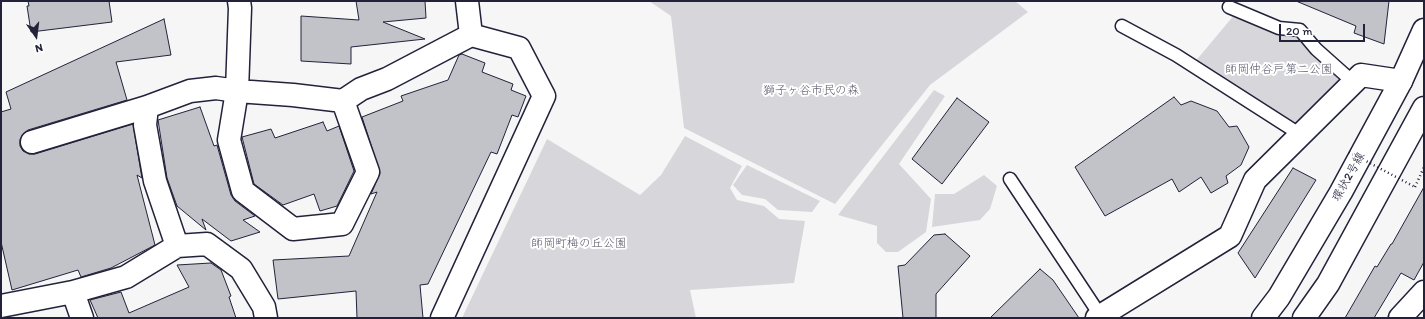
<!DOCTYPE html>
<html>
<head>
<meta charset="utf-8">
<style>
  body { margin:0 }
  #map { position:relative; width:1425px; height:319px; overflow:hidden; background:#f6f6f7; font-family:Itim,sans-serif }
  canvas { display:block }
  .frame { position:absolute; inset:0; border:2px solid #22223b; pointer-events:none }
  .north { position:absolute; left:16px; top:16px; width:40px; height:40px; -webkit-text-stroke:3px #fff; paint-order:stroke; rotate:166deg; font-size:11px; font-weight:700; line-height:16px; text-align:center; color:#22223b }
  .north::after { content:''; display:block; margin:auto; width:14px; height:18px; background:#22223b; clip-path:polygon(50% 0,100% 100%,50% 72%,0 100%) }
  .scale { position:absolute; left:1279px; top:24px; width:86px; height:18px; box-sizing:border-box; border:2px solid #22223b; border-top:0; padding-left:5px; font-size:12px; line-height:14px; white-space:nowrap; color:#22223b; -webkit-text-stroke:3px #fff; paint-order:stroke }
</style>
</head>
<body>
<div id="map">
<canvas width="1425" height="319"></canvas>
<div class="frame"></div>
<div class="north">N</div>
<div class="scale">20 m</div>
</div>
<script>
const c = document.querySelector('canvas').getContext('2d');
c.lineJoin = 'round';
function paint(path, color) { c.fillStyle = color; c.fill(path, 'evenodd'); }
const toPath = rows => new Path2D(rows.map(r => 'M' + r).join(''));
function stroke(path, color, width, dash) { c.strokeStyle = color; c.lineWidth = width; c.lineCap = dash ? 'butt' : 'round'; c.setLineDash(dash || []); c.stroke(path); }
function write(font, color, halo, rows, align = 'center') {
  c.font = font + ' Itim,"Klee One",sans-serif'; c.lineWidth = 4; c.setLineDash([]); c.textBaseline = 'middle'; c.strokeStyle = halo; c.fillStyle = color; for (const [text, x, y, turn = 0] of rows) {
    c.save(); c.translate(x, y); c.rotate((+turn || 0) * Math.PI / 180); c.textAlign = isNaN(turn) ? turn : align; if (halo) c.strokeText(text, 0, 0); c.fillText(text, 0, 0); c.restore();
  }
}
paint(toPath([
  [649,1,1015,1,1028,12,930,85,835,204,684,128,671,16],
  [1235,14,1298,35,1346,83,1302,128,1194,63],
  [934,90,945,96,899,164,931,199,926,232,898,252,886,252,877,243,877,226,838,215],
  [685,136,742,166,730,188,737,200,764,206,779,219,805,221,794,283,690,290,696,318,462,318,547,139,640,195,661,175],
  [747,165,820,201,812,212,778,210,765,199,742,195,733,185],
  [984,175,997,186,990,209,980,220,932,227,935,194,954,194]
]), '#d7d7db');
const building = toPath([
  [28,1,109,1,112,22,31,32,27,6,29,6,28,1],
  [356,1,425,1,426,18,383,22,425,39,351,47,351,64,301,61,301,16,359,20,356,1],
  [1296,1,1389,1,1384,44,1354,33,1356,26,1296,1],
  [164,19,171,55,116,62,127,100,28,130,23,134,20,140,20,146,23,151,29,154,35,154,133,124,142,178,137,175,155,245,111,268,81,277,78,270,12,290,1,242,1,112,11,109,6,92,164,19],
  [462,54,485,63,482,72,513,84,511,90,526,96,518,117,512,115,497,154,491,152,428,284,420,285,423,318,357,318,356,291,278,299,273,260,349,256,377,192,371,194,380,173,362,117,403,101,401,96,448,80,459,55,462,54],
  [1174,97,1181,105,1191,101,1217,111,1229,127,1237,126,1249,147,1241,165,1226,176,1228,183,1211,193,1201,177,1179,192,1172,179,1105,216,1075,167,1174,97],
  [957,98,989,122,942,184,912,159,957,98],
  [200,107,214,146,217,145,231,195,235,201,255,216,243,220,260,232,231,241,202,219,206,230,177,206,167,178,158,120,200,107],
  [323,122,327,131,339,126,354,171,337,206,320,211,314,194,283,205,254,184,242,137,271,129,275,138,323,122],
  [1293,168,1316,180,1255,278,1238,253,1293,168],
  [1424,187,1424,262,1414,280,1401,273,1374,318,1345,318,1375,266,1377,267,1391,244,1392,244,1424,187],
  [945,234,970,256,936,294,936,318,903,318,898,266,905,265,934,235,945,234],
  [211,263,221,270,231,296,229,297,236,318,98,318,90,300,121,292,129,313,189,287,177,265,211,263],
  [1040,269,1053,280,1079,318,990,318,1040,269]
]);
paint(building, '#c2c2c9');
stroke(building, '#22223b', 1);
const service = toPath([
  [1229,7,1279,28,1300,30,1316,49,1353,82],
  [1122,26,1176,55,1301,135],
  [1010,179,1100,315]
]);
const minor = toPath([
  [239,1,240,8,237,91,229,140,243,191,293,229,342,224,368,172,343,101],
  [467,1,471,35],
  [32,142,147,107],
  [177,246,155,181,145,125,147,107,190,91,216,88,237,91,293,95,343,101,361,89,387,79,471,35,519,48,544,96,442,318],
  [73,292,82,318],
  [1,306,73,292,126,277,177,246,207,244,241,269,264,307,266,318],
  [1097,318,1230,236,1255,180,1361,75,1401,81],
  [1400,318,1424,292]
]);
const primary = toPath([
  [1263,318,1279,297,1341,192,1401,81,1424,30],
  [1304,318,1328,284,1424,108]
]);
stroke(service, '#22223b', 15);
stroke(minor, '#22223b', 25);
stroke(primary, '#22223b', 25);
stroke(toPath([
  [1415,187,1424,167]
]), '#22223b', 2.5, [1, 3]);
stroke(service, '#fff', 12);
stroke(minor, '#fff', 22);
stroke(primary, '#fff', 22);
stroke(toPath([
  [1349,152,1415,187]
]), '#22223b', 2.5, [1, 3]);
write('12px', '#58586b', '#fff', [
  ["師岡仲谷戸第二公園",1279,70],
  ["獅子ヶ谷市民の森",811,91],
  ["師岡町梅の丘公園",579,244]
]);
write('12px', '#22223b', '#fff', [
  ["環状2号線",1349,177,-61]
]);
</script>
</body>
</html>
